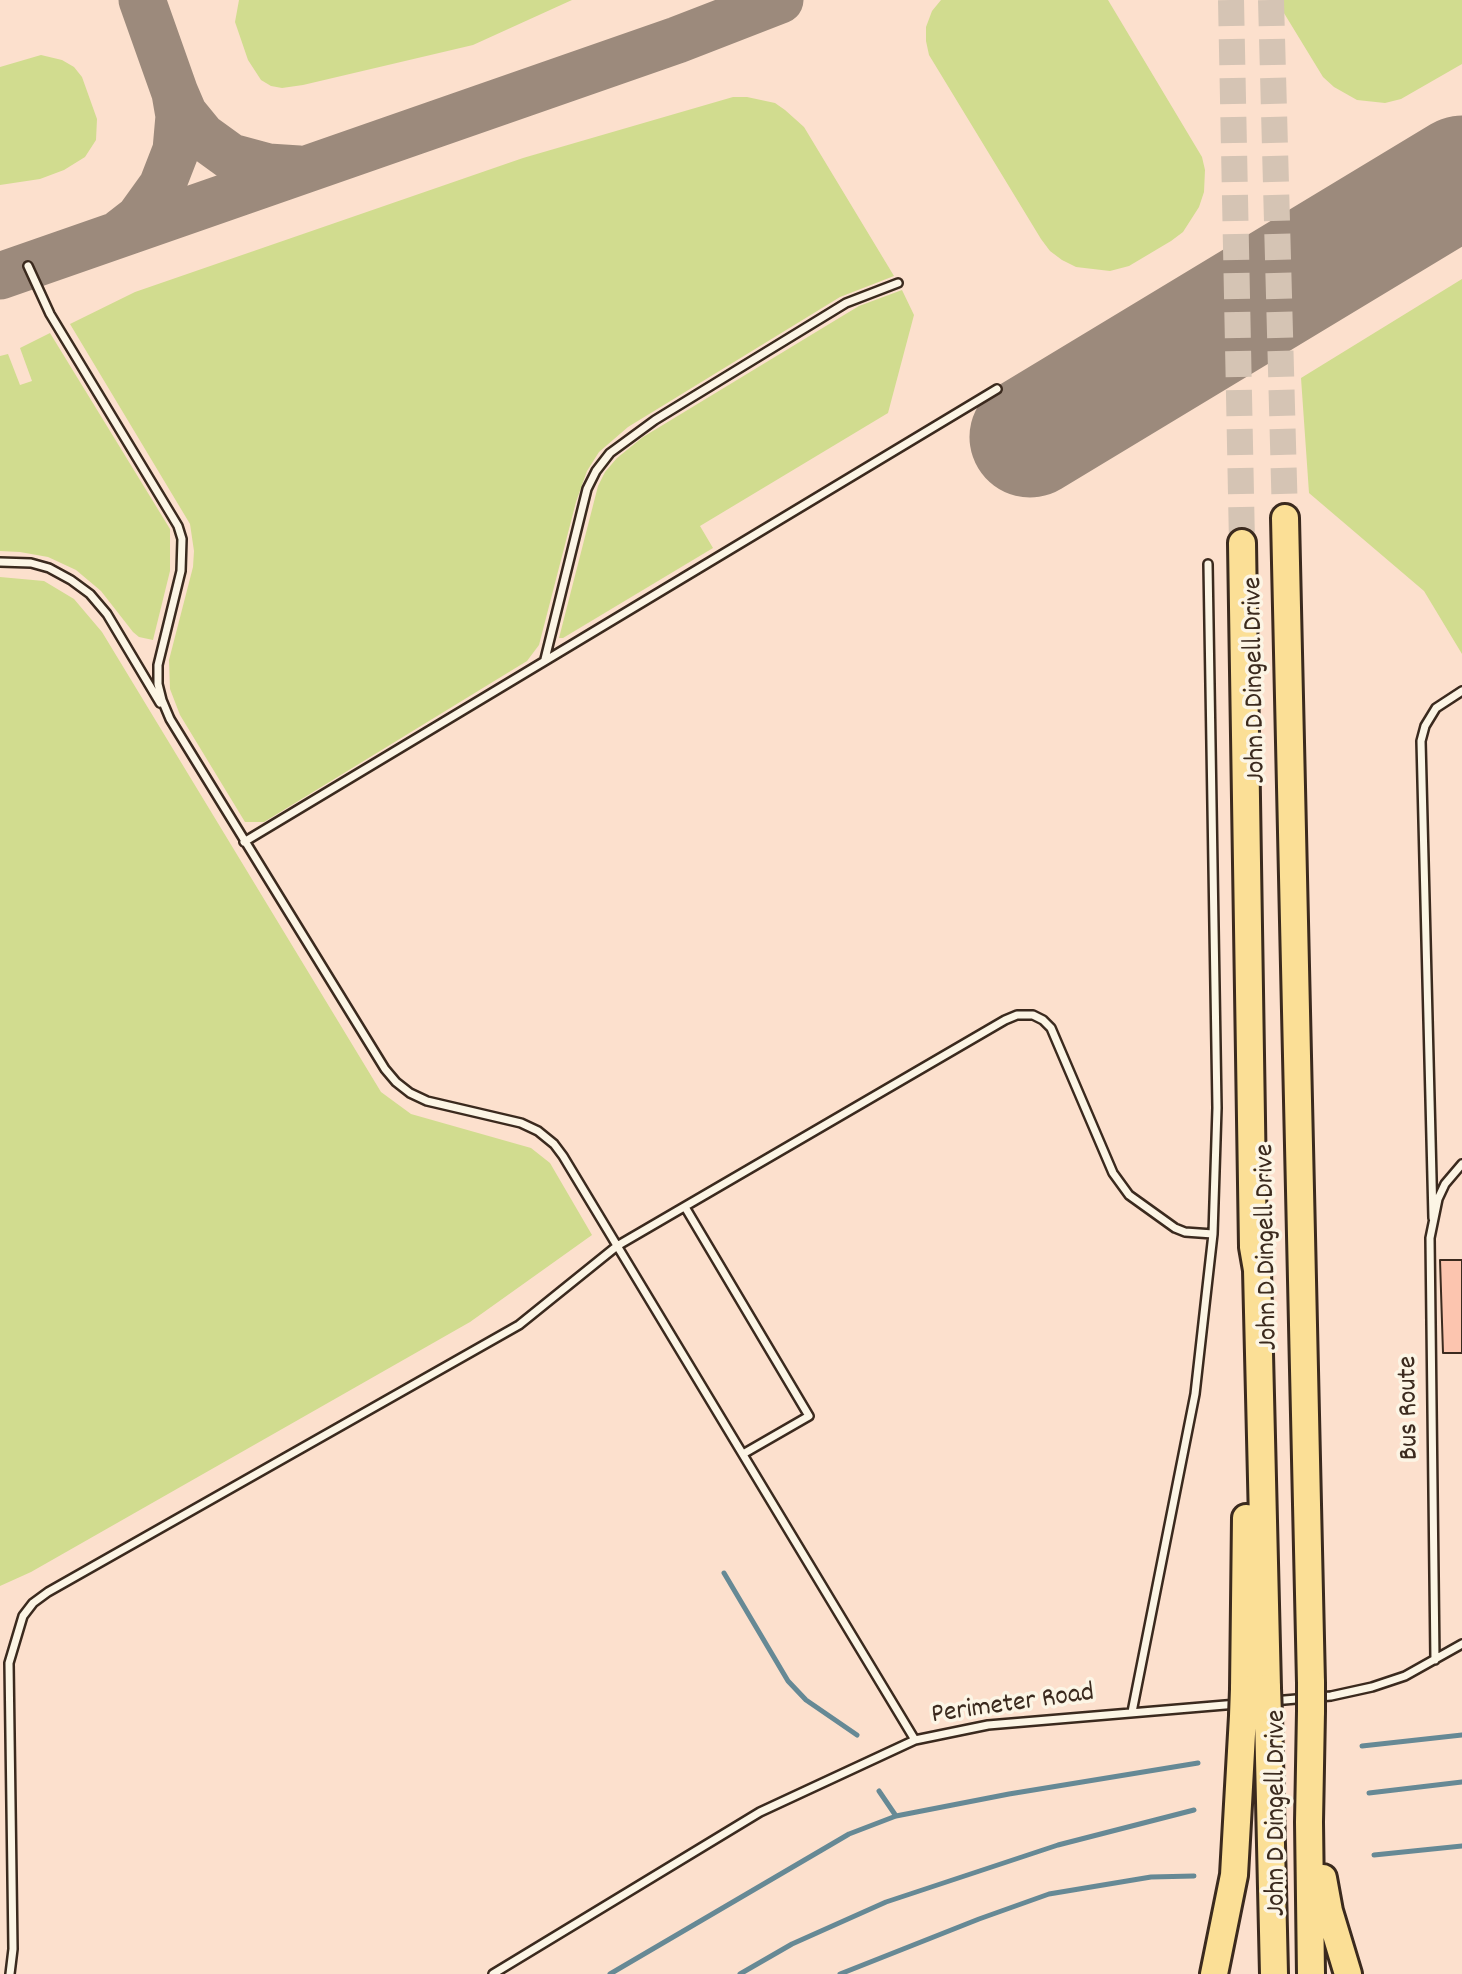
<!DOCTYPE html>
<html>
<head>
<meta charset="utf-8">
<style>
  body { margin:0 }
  canvas { display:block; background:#fcebda }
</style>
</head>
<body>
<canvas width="1462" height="1974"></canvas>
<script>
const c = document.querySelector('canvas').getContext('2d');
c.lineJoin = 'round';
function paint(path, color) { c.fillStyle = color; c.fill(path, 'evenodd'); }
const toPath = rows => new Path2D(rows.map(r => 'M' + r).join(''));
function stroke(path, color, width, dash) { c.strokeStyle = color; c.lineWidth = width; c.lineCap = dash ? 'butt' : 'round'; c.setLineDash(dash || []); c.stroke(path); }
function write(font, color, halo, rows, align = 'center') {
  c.font = font + ' Dekko,sans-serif'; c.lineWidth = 7; c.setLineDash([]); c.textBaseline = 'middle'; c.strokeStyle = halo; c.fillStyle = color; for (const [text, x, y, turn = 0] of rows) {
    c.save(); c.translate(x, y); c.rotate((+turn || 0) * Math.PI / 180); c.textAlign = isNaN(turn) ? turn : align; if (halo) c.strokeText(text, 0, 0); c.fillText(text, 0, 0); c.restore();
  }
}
paint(toPath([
  [0,0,1462,0,1462,1974,0,1974]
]), '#fce0cd');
paint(toPath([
  [239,0,572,0,473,45,303,85,282,88,271,86,261,80,248,60,235,22],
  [941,0,1108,0,1202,157,1205,170,1204,192,1199,207,1183,232,1171,241,1129,266,1110,271,1076,267,1062,260,1050,251,1041,239,929,55,926,41,926,27,932,11],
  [1276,0,1462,0,1462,64,1401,99,1385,103,1357,100,1334,87,1323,77],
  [41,55,62,60,74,67,82,77,97,119,96,140,85,157,64,170,40,179,0,185,0,67],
  [733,97,747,97,775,103,785,110,804,127,894,276,840,297,628,427,599,452,587,471,576,502,539,645,527,661,264,822,245,822,180,715,170,689,169,660,193,567,194,551,190,524,70,324,135,292,523,158],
  [1462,279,1462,654,1424,591,1309,493,1301,378],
  [902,290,914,315,888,413,700,526,713,548,563,638,559,638,598,486,605,472,617,458,643,437,844,315,859,306],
  [50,333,170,529,170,571,153,640,139,637,133,632,101,591,76,570,48,557,20,552,0,551,0,356,8,354,20,385,32,381,20,348],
  [0,577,44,581,74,599,102,632,381,1092,411,1114,531,1148,550,1163,592,1235,470,1322,31,1572,0,1586]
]), '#d1dc8f');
stroke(toPath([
  [724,1573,788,1681,806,1700,857,1735],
  [1362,1746,1462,1735],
  [879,1791,896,1816],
  [1369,1793,1462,1782],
  [1374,1855,1462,1846],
  [610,1974,849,1834,896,1816,1009,1794,1198,1763],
  [740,1974,792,1944,886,1902,1058,1845,1194,1810],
  [840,1974,979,1919,1049,1894,1151,1877,1194,1876]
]), '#668995', 5);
stroke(toPath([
  [142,0,175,93],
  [121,232,139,218,162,186,176,150,179,116,175,93,184,114,202,136,231,157,268,167,299,169],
  [0,276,677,40,780,0]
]), '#9c8a7c', 47);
stroke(toPath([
  [1030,437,1462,176]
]), '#9c8a7c', 121);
const building = toPath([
  [1440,1260,1462,1260,1462,1353,1443,1353,1440,1260]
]);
paint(building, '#fcc5af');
stroke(building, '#3b2a1e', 2);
stroke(toPath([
  [1231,0,1242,543],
  [1271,0,1285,518]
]), '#d5c4b4', 26, [26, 13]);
const lane = toPath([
  [28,266,50,314,178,526,182,539,181,571,158,665,158,684,162,700,170,719,385,1069,396,1082,410,1093,427,1101,521,1123,538,1131,554,1144,563,1156,915,1740],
  [0,562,31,563,49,568,71,580,90,594,107,614,160,703],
  [545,659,587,489,596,471,610,453,655,420,846,303,898,283],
  [244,842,997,389],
  [685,1207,809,1416,743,1454],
  [1433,1218,1421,741,1425,726,1436,708,1462,691],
  [1435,1660,1430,1238,1438,1199,1445,1184,1462,1164],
  [1273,1701,1331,1696,1372,1687,1405,1676,1462,1644],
  [1132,1712,1195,1394,1213,1234,1217,1108,1208,564],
  [10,1974,13,1949,9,1663,23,1616,33,1603,48,1592,519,1325,617,1246,1005,1020,1017,1015,1033,1015,1043,1020,1051,1028,1113,1173,1129,1195,1175,1228,1185,1232,1213,1234],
  [493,1974,760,1812,915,1740,988,1725,1237,1704]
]);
const highway = toPath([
  [1285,518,1311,1683],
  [1242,543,1253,1247,1257,1270,1267,1688],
  [1244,1689,1246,1518],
  [1311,1711,1309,1822,1311,1974],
  [1268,1715,1274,1974],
  [1323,1878,1329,1911,1348,1974],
  [1214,1974,1234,1875,1243,1716]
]);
stroke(lane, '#3b2a1e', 12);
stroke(highway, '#3b2a1e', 32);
stroke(lane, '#fcf5e5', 7);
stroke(highway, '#fbdf96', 26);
const highwayBridge = toPath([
  [1311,1683,1311,1711],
  [1267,1688,1268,1715],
  [1243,1716,1244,1689]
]);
stroke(highwayBridge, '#3b2a1e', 32, []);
stroke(highwayBridge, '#fbdf96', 26);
write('28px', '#3b2a1e', '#fcf5e5', [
  ["John D Dingell Drive",1257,680,-91],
  ["John D Dingell Drive",1269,1247,-91],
  ["Bus Route",1411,1408,-91],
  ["Perimeter Road",1013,1706,-8],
  ["John D Dingell Drive",1279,1813,-90]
]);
</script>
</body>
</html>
